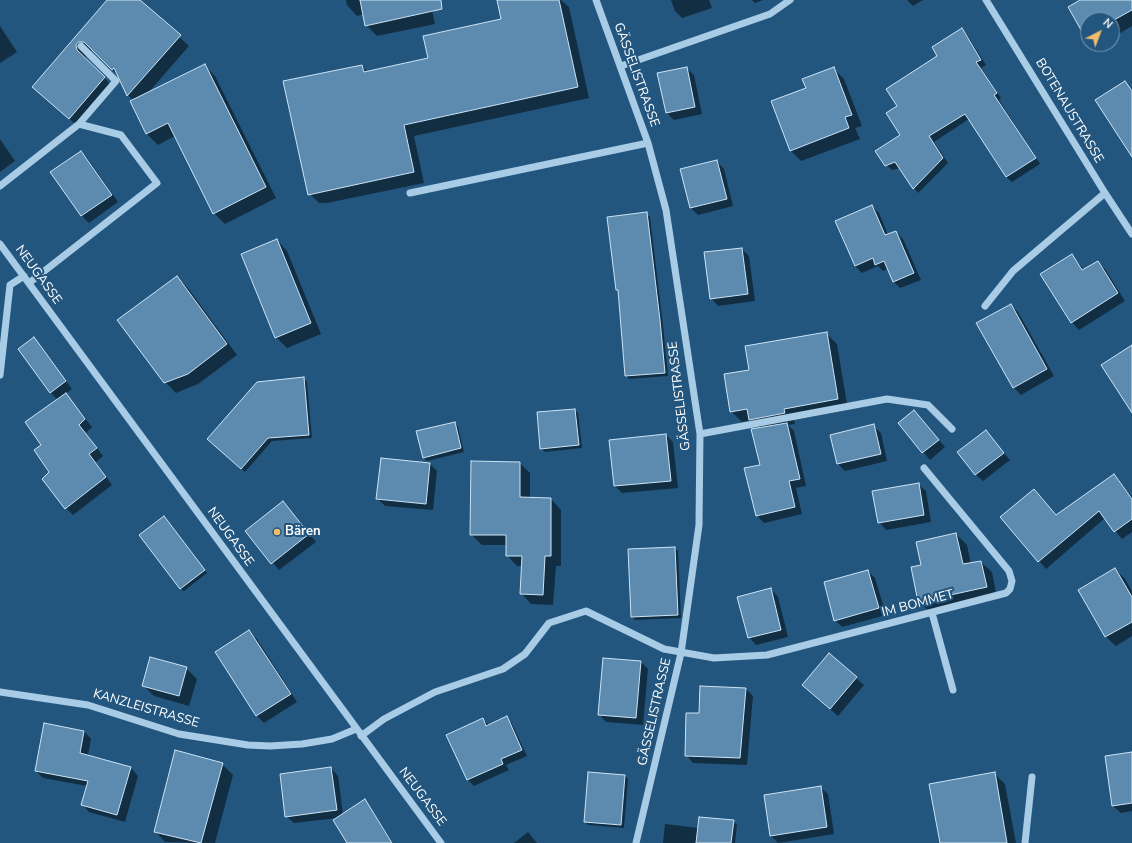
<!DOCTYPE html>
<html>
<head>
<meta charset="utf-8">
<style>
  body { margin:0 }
  #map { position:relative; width:1132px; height:843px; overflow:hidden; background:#23567f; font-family:"Nunito Sans",sans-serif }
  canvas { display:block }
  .north { position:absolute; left:1080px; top:12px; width:40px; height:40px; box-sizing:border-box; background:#23567f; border:1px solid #7b9ab2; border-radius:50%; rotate:42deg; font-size:11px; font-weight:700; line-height:16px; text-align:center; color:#fff }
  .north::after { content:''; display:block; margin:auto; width:14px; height:18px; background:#f1bb6c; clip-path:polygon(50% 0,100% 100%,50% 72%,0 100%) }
</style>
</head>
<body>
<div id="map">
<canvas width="1132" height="843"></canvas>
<div class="north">N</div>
</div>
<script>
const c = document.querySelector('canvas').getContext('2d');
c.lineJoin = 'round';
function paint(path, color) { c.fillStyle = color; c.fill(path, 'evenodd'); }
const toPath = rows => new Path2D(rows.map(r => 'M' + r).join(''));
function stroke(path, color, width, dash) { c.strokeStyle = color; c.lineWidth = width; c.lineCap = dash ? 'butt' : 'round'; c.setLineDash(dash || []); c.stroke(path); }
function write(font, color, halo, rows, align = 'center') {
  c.font = font + ' "Nunito Sans",sans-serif'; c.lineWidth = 4; c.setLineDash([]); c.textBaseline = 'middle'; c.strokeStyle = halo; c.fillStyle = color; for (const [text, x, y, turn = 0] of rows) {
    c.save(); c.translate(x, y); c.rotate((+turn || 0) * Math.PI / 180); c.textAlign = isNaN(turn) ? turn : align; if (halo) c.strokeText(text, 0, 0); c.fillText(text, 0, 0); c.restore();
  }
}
paint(toPath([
  [108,0,139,0,189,46,148,93,204,65,215,76,276,198,225,224,214,213,175,136,158,145,147,134,131,101,133,100,128,95,118,75,92,50,85,54,87,60,114,88,80,128,33,87],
  [346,0,430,0,435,24,377,36,366,25,364,14,357,16,347,5],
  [498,0,561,0,569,7,589,98,414,136,424,183,327,203,319,203,308,192,362,66,368,72,429,59,502,20],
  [671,0,709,0,712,8,682,18,675,11],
  [752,0,763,0,755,3],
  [907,0,923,0,913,6],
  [1082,0,1132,0,1132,26,1112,38,1112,20,1088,20,1088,38,1086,36],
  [0,26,17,52,0,63],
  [962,29,967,35,986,65,981,68,1001,98,999,100,1040,164,1012,182,1006,177,969,119,934,142,948,163,918,193,900,168,892,170,886,165,901,135,898,106],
  [1094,44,1102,44,1097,47],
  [686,68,694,75,702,114,674,120,667,113],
  [833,68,844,79,862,126,855,128,860,139,801,161,790,150,807,89],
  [0,139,15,161,0,172],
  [81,152,88,159,118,202,89,223,82,216,52,172],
  [717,161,724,169,733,206,698,215,691,208],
  [872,206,879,213,888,235,896,232,903,239,921,280,900,288,893,281,888,269,883,271,878,266,862,273,855,266],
  [646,213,650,217,663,325,668,376,629,379,626,375,619,292,617,290],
  [277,240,287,251,321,334,287,348,276,337],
  [742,249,749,256,755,301,718,306,711,298],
  [1072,255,1084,270,1097,262,1105,269,1125,301,1079,330,1072,322],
  [177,277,188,288,237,355,198,384,176,393,165,382],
  [1011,305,1018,312,1054,376,1021,395,1013,387],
  [826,333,837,344,848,410,794,420,795,424,788,425,794,431,806,486,796,488,802,514,764,523,756,515,761,466,760,429,751,420,742,422,731,411,750,371],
  [34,339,72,389,65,394,92,427,86,433,103,456,96,462,112,485,73,515,66,508,50,472,42,445,58,400,50,392],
  [303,378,307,382,312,438,272,441,245,472,211,442],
  [575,410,578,413,582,448,545,452,541,448],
  [914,411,945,447,930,460,899,423],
  [455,423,458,427,464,452,427,461,423,457],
  [873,426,881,433,887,461,845,471,838,464],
  [986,432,1010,460,983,481,975,474],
  [666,435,673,442,678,488,622,493,615,486],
  [520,463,530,473,530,499,551,499,561,510,561,566,556,566,553,605,531,604,521,593,522,566,517,566,507,555,507,545,482,545,471,534],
  [430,464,437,471,433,510,385,506,377,498],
  [1114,475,1132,497,1132,532,1122,539,1105,518,1046,569,1002,518,1041,497,1057,516],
  [918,484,926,491,931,522,886,530,879,522],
  [283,502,316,542,279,570,247,531],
  [168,521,207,573,184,591,180,588],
  [956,534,967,545,971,564,981,562,992,572,997,598,930,612,919,602,922,566],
  [675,548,678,551,681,618,635,620,632,616],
  [1115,569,1125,579,1132,591,1132,636,1116,646,1106,637,1079,590],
  [868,571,875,578,886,615,842,627,835,620],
  [771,589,778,597,788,637,756,645,749,637],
  [249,632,257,639,297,702,264,723,257,716,216,652],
  [829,654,864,685,838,716,803,685],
  [641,662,648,669,643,725,606,722,599,714],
  [186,668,197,679,189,706,154,696,143,685],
  [746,689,753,696,747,765,693,763,686,755,700,714],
  [506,717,512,724,527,756,506,765,509,770,474,786,468,780,447,735,482,719,489,725],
  [84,731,91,739,88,756,131,768,138,776,125,822,89,812,82,804,87,786,43,778,36,771],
  [1132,753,1132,811,1121,813,1113,806],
  [222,764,233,775,215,843,165,842,155,831],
  [331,768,338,776,343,814,368,804,393,843,349,843,337,818,294,823,286,816],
  [994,773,1005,784,1016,843,941,843],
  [625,776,628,779,624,828,588,825,585,822],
  [820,787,828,794,834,834,778,843,771,836],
  [733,821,737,825,735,843,663,843,665,824,699,828],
  [528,832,537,843,514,843]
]), '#0007');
const building = toPath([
  [107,0,140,0,181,35,127,96,114,68,112,70,84,42,78,42,76,45,77,50,105,77,69,119,32,87,107,0],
  [360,0,441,0,442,9,365,26,360,0],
  [497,0,559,0,578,87,404,125,414,172,308,195,283,81,362,65,364,72,428,58,423,36,501,19,497,0],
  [1080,0,1132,0,1132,10,1112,21,1088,20,1088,35,1085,37,1068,7,1080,0],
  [962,28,981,60,976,62,997,93,994,95,1036,158,1006,177,965,114,929,136,943,158,913,189,895,162,885,166,875,151,900,135,886,113,897,106,886,89,937,56,932,47,962,28],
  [205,64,266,187,213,214,168,123,146,134,130,101,205,64],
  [687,67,695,107,666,113,657,73,687,67],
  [834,67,852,115,845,117,849,128,790,151,771,101,806,88,802,79,834,67],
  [1125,81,1132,91,1132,157,1095,100,1125,81],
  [81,151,112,195,81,216,50,172,81,151],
  [717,160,727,199,690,208,680,169,717,160],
  [872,205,885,235,896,231,914,273,893,282,884,261,875,265,873,258,855,266,835,221,872,205],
  [647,212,660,320,665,373,625,376,618,290,616,290,607,217,647,212],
  [277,239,311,323,275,338,241,254,277,239],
  [742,248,748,294,710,299,704,252,742,248],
  [1072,254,1082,270,1098,261,1118,293,1071,323,1040,274,1072,254],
  [177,276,227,344,188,374,164,383,117,320,177,276],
  [1011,304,1047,369,1013,388,976,323,1011,304],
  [827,332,838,399,784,409,785,413,749,420,747,409,730,412,724,374,749,370,745,346,827,332],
  [34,337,66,381,50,393,18,349,34,337],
  [1132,345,1132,413,1101,365,1132,345],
  [304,377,309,435,268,438,241,469,207,439,257,382,304,377],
  [66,393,85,419,79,425,97,448,89,454,106,477,65,509,42,479,49,472,34,450,41,445,25,422,66,393],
  [575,409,579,445,540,449,537,412,575,409],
  [914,410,939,440,922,453,898,423,914,410],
  [455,422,461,448,423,458,416,431,455,422],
  [787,423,800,479,789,481,795,507,756,516,744,468,760,465,751,429,787,423],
  [874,424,881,454,837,464,830,435,874,424],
  [986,430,1004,453,975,475,957,452,986,430],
  [666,434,671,481,614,486,609,440,666,434],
  [381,458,430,463,426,504,376,499,381,458],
  [471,461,520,462,520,497,551,498,551,556,545,556,543,595,520,594,522,556,506,556,506,535,470,535,471,461],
  [1114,474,1132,499,1132,519,1114,532,1099,511,1038,562,1000,517,1034,489,1056,515,1114,474],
  [919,483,924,515,878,523,872,491,919,483],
  [283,501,309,534,271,564,245,531,283,501],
  [164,516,205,570,180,589,139,535,164,516],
  [956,533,963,564,981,561,987,587,918,602,911,567,921,565,916,542,956,533],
  [675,547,678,615,631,617,628,549,675,547],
  [1115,568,1132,597,1132,622,1105,637,1078,590,1115,568],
  [868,570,879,608,834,621,824,582,868,570],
  [771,588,781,630,748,638,737,597,771,588],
  [249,630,291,694,256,716,215,652,249,630],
  [829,653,857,677,830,709,802,685,829,653],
  [150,657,187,667,179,696,142,686,150,657],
  [603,658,641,661,636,718,598,715,603,658],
  [700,686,746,688,740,758,685,756,686,713,699,713,700,686],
  [507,716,522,750,501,759,503,764,467,780,446,735,483,718,486,726,507,716],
  [44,723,84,731,80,753,131,767,117,815,81,805,88,781,35,771,44,723],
  [175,750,223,763,201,843,154,832,175,750],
  [1132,752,1132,803,1112,806,1105,756,1132,752],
  [331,767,337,810,285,817,280,774,331,767],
  [588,772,625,775,621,825,584,822,588,772],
  [995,772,1007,843,940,843,929,784,995,772],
  [821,786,827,827,770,836,764,795,821,786],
  [365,799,392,843,347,843,333,820,365,799],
  [699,817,734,820,731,843,696,843,699,817]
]);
paint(building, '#5c8baf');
stroke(building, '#cce3f5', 1);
stroke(toPath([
  [596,0,648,143,666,210,700,434,699,525,681,653,636,843],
  [986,0,1105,193,1132,234],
  [621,66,770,14,790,0],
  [0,186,79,124,116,81,81,46],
  [410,193,648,143],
  [0,244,441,843],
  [29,283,157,183,121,135,79,124],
  [985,306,1013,271,1105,193],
  [0,375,10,285,24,276],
  [700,434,887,399,928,405,952,429],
  [932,613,953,690],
  [0,692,88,705,179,734,248,745,270,746,302,744,332,739,356,729],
  [361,736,384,719,435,692,503,669,525,654,549,623,586,611,664,649,714,658,767,655,1006,593,1010,589,1012,581,1009,571,924,468],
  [1025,843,1032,777]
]), '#a9cce6', 7);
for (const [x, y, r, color] of [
  [277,532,4,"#f1bb6c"]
]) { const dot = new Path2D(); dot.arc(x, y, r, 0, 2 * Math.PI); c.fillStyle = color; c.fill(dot); stroke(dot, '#23567f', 1.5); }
write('13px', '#fff', '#23567f', [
  ["GÄSSELISTRASSE",636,75,70],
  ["BOTENAUSTRASSE",1069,111,59],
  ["NEUGASSE",38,275,54],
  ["GÄSSELISTRASSE",680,396,-97],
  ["NEUGASSE",230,537,54],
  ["IM BOMMET",918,604,-15],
  ["KANZLEISTRASSE",146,709,16],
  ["GÄSSELISTRASSE",655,712,-77],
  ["NEUGASSE",422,797,53]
]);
write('bold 13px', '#fff', '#23567f', [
  ["Bären",285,532]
], 'left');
</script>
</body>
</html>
